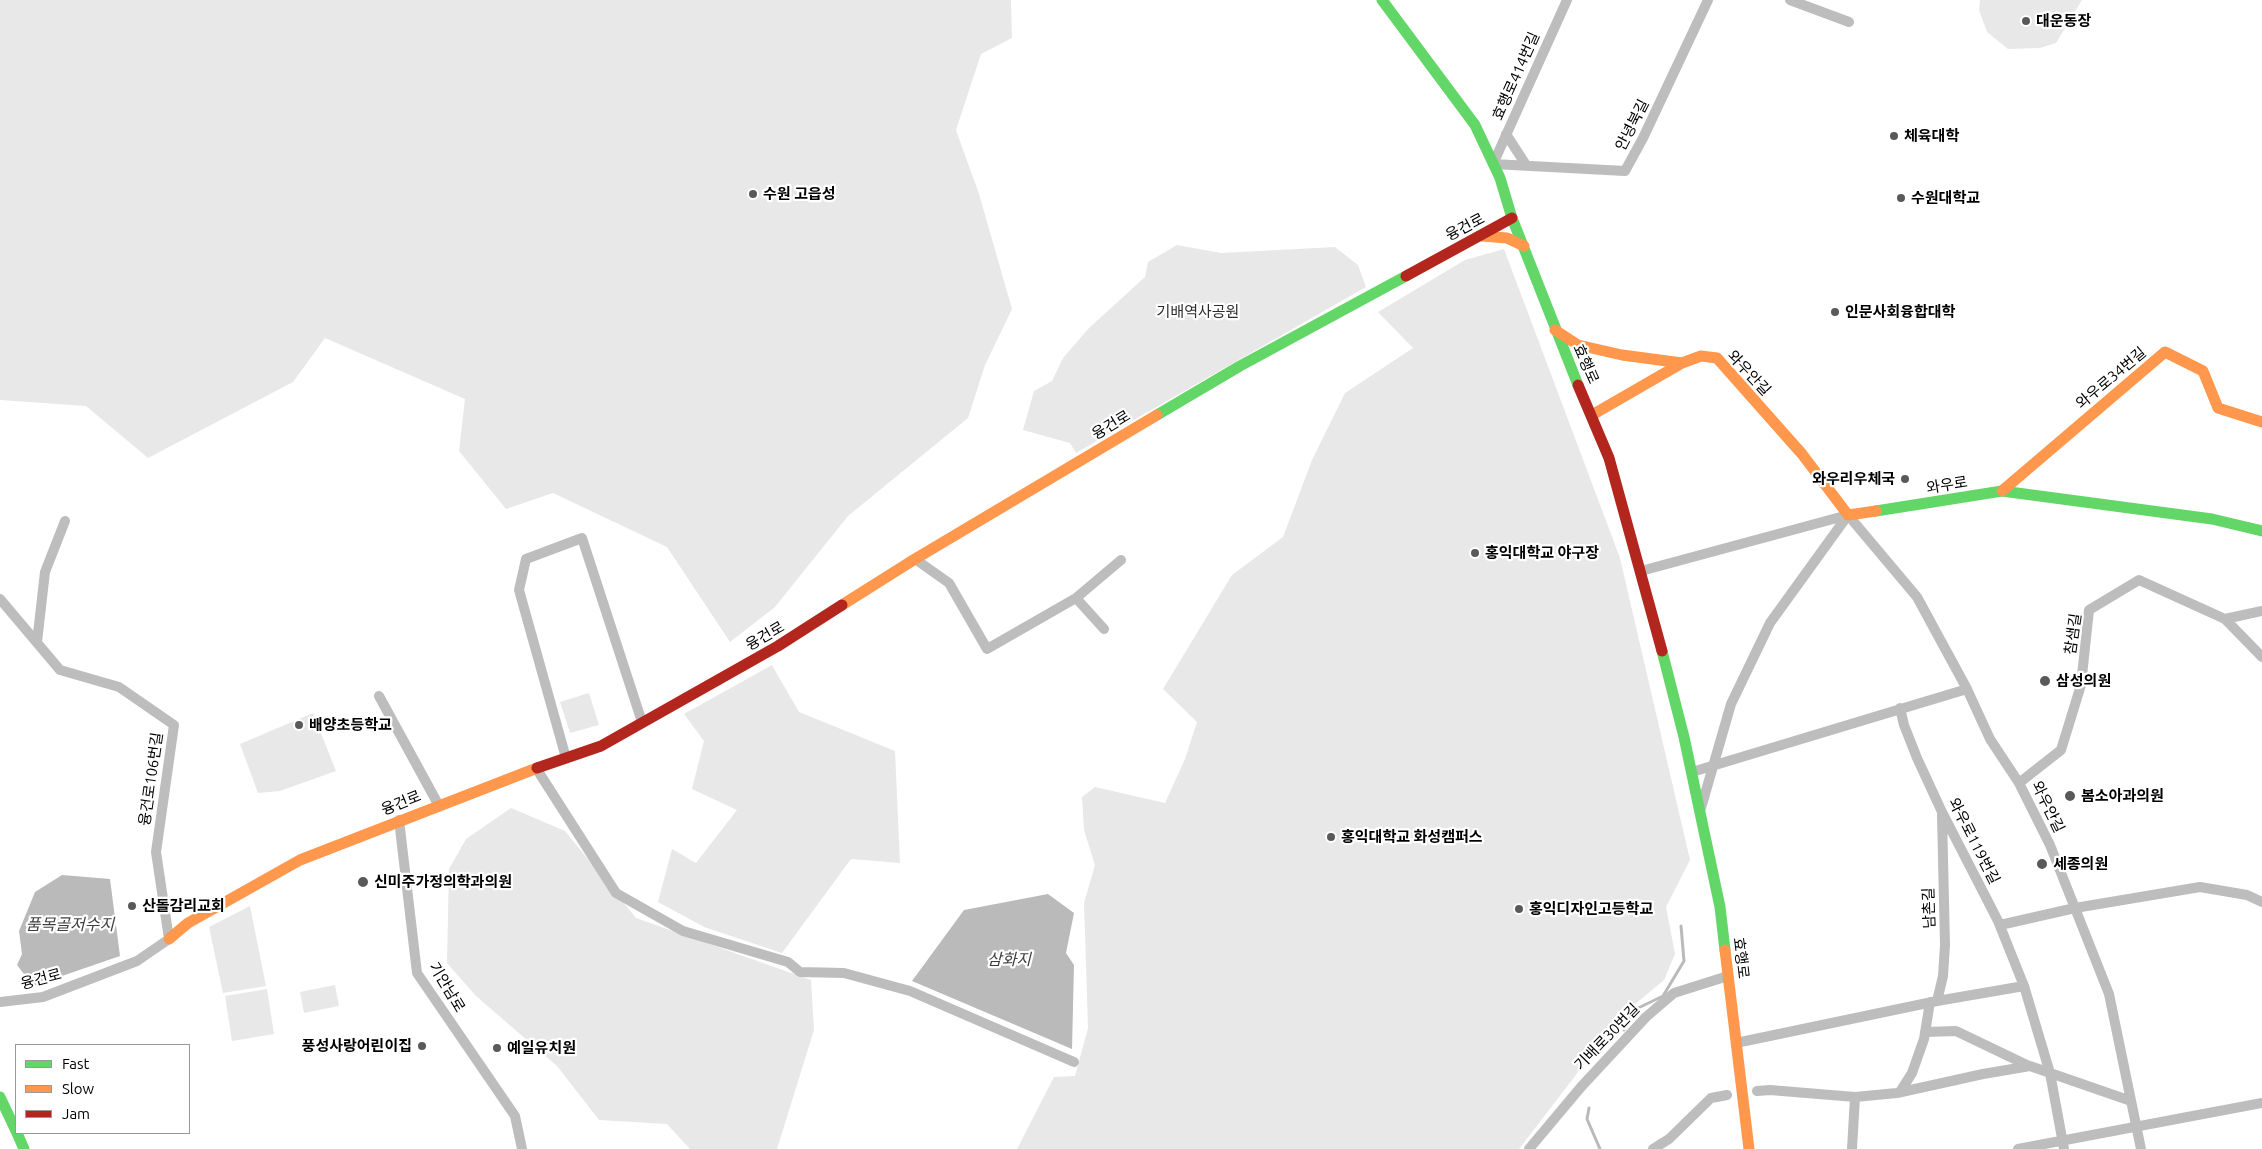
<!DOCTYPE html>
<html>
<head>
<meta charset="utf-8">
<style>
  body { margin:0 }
  #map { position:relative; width:2262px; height:1149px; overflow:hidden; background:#fff; font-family:Ubuntu,sans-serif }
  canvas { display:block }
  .legend { position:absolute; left:15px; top:1044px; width:175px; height:90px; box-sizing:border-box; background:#fff; border:1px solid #999; margin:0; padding:6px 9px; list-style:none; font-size:15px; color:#000 }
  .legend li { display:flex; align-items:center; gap:10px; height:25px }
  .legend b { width:25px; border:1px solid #999 }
</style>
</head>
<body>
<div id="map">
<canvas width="2262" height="1149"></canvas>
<ul class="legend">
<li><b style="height:6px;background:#63d668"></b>Fast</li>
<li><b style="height:6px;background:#ff974d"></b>Slow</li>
<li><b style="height:6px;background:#b3261e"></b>Jam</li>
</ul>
</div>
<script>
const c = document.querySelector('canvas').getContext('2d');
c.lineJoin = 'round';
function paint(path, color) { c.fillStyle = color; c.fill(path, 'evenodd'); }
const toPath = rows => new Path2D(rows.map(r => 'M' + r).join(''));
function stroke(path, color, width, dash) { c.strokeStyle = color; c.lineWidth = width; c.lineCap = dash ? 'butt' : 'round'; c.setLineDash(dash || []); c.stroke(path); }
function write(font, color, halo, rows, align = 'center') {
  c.font = font + ' Ubuntu,"Noto Sans KR",sans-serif'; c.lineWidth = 4.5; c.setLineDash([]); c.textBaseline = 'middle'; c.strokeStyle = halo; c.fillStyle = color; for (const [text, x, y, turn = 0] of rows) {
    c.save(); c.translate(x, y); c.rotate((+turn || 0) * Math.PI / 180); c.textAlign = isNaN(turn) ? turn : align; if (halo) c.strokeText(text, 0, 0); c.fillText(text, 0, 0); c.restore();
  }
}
paint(toPath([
  [0,0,1011,0,1012,38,981,54,956,130,979,194,1012,309,985,365,968,418,848,516,775,607,730,642,667,547,553,493,506,509,459,451,465,399,325,338,293,382,148,458,86,406,0,400],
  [1980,0,2082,0,2056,43,2040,48,2008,49,1987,32,1979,10],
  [1177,245,1221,253,1335,247,1358,265,1366,287,1076,453,1070,443,1023,430,1034,391,1052,381,1063,358,1089,328,1145,277,1148,262],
  [1504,249,1620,558,1690,860,1666,907,1675,954,1664,980,1622,1015,1519,1149,1017,1149,1054,1077,1075,1076,1088,1028,1084,903,1095,865,1084,830,1082,797,1095,787,1165,803,1185,759,1197,722,1163,689,1232,575,1283,537,1312,460,1345,393,1413,348,1378,312,1465,260],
  [772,665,799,712,895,751,900,863,851,859,782,953,704,927,658,902,672,849,696,863,737,810,692,789,704,741,684,714],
  [589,693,599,725,570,733,560,702],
  [313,713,336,771,280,791,258,793,240,744],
  [511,808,565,831,636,918,811,980,814,1030,777,1149,690,1149,667,1124,599,1120,557,1066,476,996,447,963,449,869,466,839],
  [250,906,266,986,223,993,209,927],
  [335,985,339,1006,304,1013,300,992],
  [267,989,274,1034,232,1041,225,996]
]), '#e8e8e8');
paint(toPath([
  [62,875,110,879,120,956,33,986,17,965,22,954,19,931,35,892],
  [1048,894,1074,913,1066,953,1074,965,1072,1049,912,981,964,910]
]), '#bababa');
stroke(toPath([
  [1624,1030,1632,1011,1663,996,1684,961,1681,926],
  [1589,1108,1587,1119,1600,1149]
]), '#bababa', 3);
stroke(toPath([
  [1567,0,1493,164,1625,171,1643,138,1708,0],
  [1790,0,1849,22],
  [1506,134,1526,165],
  [1848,515,1917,597,1967,689,1990,739,2019,783,2050,845,2109,994,2141,1149],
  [915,559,949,583,987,649,1076,598,1121,560],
  [1641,571,1848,515],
  [1076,598,1104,629],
  [0,599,60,670,119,687,174,725,156,852,169,939,137,961,43,997,0,1002],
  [2225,619,2262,611],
  [37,642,45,572,65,521],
  [379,696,438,804],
  [1900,708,1904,725,1917,758,1942,812,1998,921,2024,986],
  [566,758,519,590,526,559,582,538,642,722],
  [536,768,616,893,683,931,788,962,800,972,844,973,910,991,1074,1062],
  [1692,772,1967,689],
  [2019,783,2061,750,2081,685,2089,610,2139,580,2225,619,2262,657],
  [1701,808,1731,704,1770,623,1848,515],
  [399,820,417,973,515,1116,522,1149],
  [2000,925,2075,908,2200,887,2247,895,2262,902],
  [1937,1001,1943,976,1945,945,1942,815],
  [1925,1032,1956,1031,2029,1066],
  [1736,1043,1937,1001,2024,986,2050,1073,2064,1149],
  [1757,1091,1770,1090,1855,1097,1897,1093,1983,1074,2030,1066,2131,1101],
  [1900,1092,1912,1073,1924,1039,1930,1002],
  [1529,1149,1581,1087,1646,1017,1674,993,1728,976],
  [1653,1149,1669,1139,1711,1098,1727,1095],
  [1852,1149,1855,1097],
  [2018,1149,2262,1103]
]), '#bdbdbd', 10);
stroke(toPath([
  [1382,0,1475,125,1500,178,1512,218,1578,385],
  [1157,415,1240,366,1406,276],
  [1876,511,2002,491,2212,519,2262,531],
  [1662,651,1684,737,1720,907,1725,950],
  [0,1097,16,1131],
  [17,1133,24,1149]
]), '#63d668', 11);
stroke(toPath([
  [1482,236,1507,238,1524,246],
  [1555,330,1578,345,1622,355,1682,363],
  [1592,415,1682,363,1701,356,1717,358,1802,454,1848,515,1876,511],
  [2002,491,2165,352,2203,371,2218,408,2262,422],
  [842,605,915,559,1157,415],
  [169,939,188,923,300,860,537,768],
  [1725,950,1749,1149]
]), '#ff974d', 11);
stroke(toPath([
  [1406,276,1512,218],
  [1578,385,1609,458,1662,651],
  [537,768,601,746,778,646,842,605]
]), '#b3261e', 11);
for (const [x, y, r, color] of [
  [2026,21,5,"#595959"],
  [1894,136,5,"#595959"],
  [753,194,5,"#595959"],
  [1901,198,5,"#595959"],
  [1835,312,5,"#595959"],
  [1905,479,5,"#595959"],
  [1475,553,5,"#595959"],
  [2045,681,6,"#595959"],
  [299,725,5,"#595959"],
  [2070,796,6,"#595959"],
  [1331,837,5,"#595959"],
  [2042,864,6,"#595959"],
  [363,882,6,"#595959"],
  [132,906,5,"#595959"],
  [1519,909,5,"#595959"],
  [422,1046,5,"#595959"],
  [497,1048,5,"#595959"]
]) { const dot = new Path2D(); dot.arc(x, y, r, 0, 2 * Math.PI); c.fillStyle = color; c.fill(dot); stroke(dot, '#fff', 2); }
write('bold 15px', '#000', '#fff', [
  ["대운동장",2036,21],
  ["체육대학",1904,136],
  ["수원 고읍성",763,194],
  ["수원대학교",1911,198],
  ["인문사회융합대학",1845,312],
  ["와우리우체국",1895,479,"right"],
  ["홍익대학교 야구장",1485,553],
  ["삼성의원",2056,681],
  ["배양초등학교",309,725],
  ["봄소아과의원",2081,796],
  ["홍익대학교 화성캠퍼스",1341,837],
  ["세종의원",2053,864],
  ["신미주가정의학과의원",374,882],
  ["산돌감리교회",142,906],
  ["홍익디자인고등학교",1529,909],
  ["풍성사랑어린이집",412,1046,"right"],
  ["예일유치원",507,1048]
], 'left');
write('15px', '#000', '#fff', [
  ["효행로414번길",1516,76,-66],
  ["안녕북길",1632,125,-63],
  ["융건로",1465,227,-28],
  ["효행로",1586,364,66],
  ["와우안길",1749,373,47],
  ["와우로34번길",2111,378,-40],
  ["융건로",1111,425,-31],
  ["와우로",1947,485,-9],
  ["참샘길",2073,634,-82],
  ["융건로",765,636,-30],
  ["융건로106번길",151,779,-82],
  ["융건로",401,803,-22],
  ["와우안길",2048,807,64],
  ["와우로119번길",1974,841,63],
  ["남촌길",1929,908,-92],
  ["효행로",1741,958,83],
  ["융건로",41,979,-15],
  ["기안남로",447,987,59],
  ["기배로30번길",1607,1037,-46]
]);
write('15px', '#2d2d2d', '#fff', [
  ["기배역사공원",1198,312]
]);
write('italic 16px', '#3e3e3e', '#fff', [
  ["품목골저수지",70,925],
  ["삼화지",1009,960]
]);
</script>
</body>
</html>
